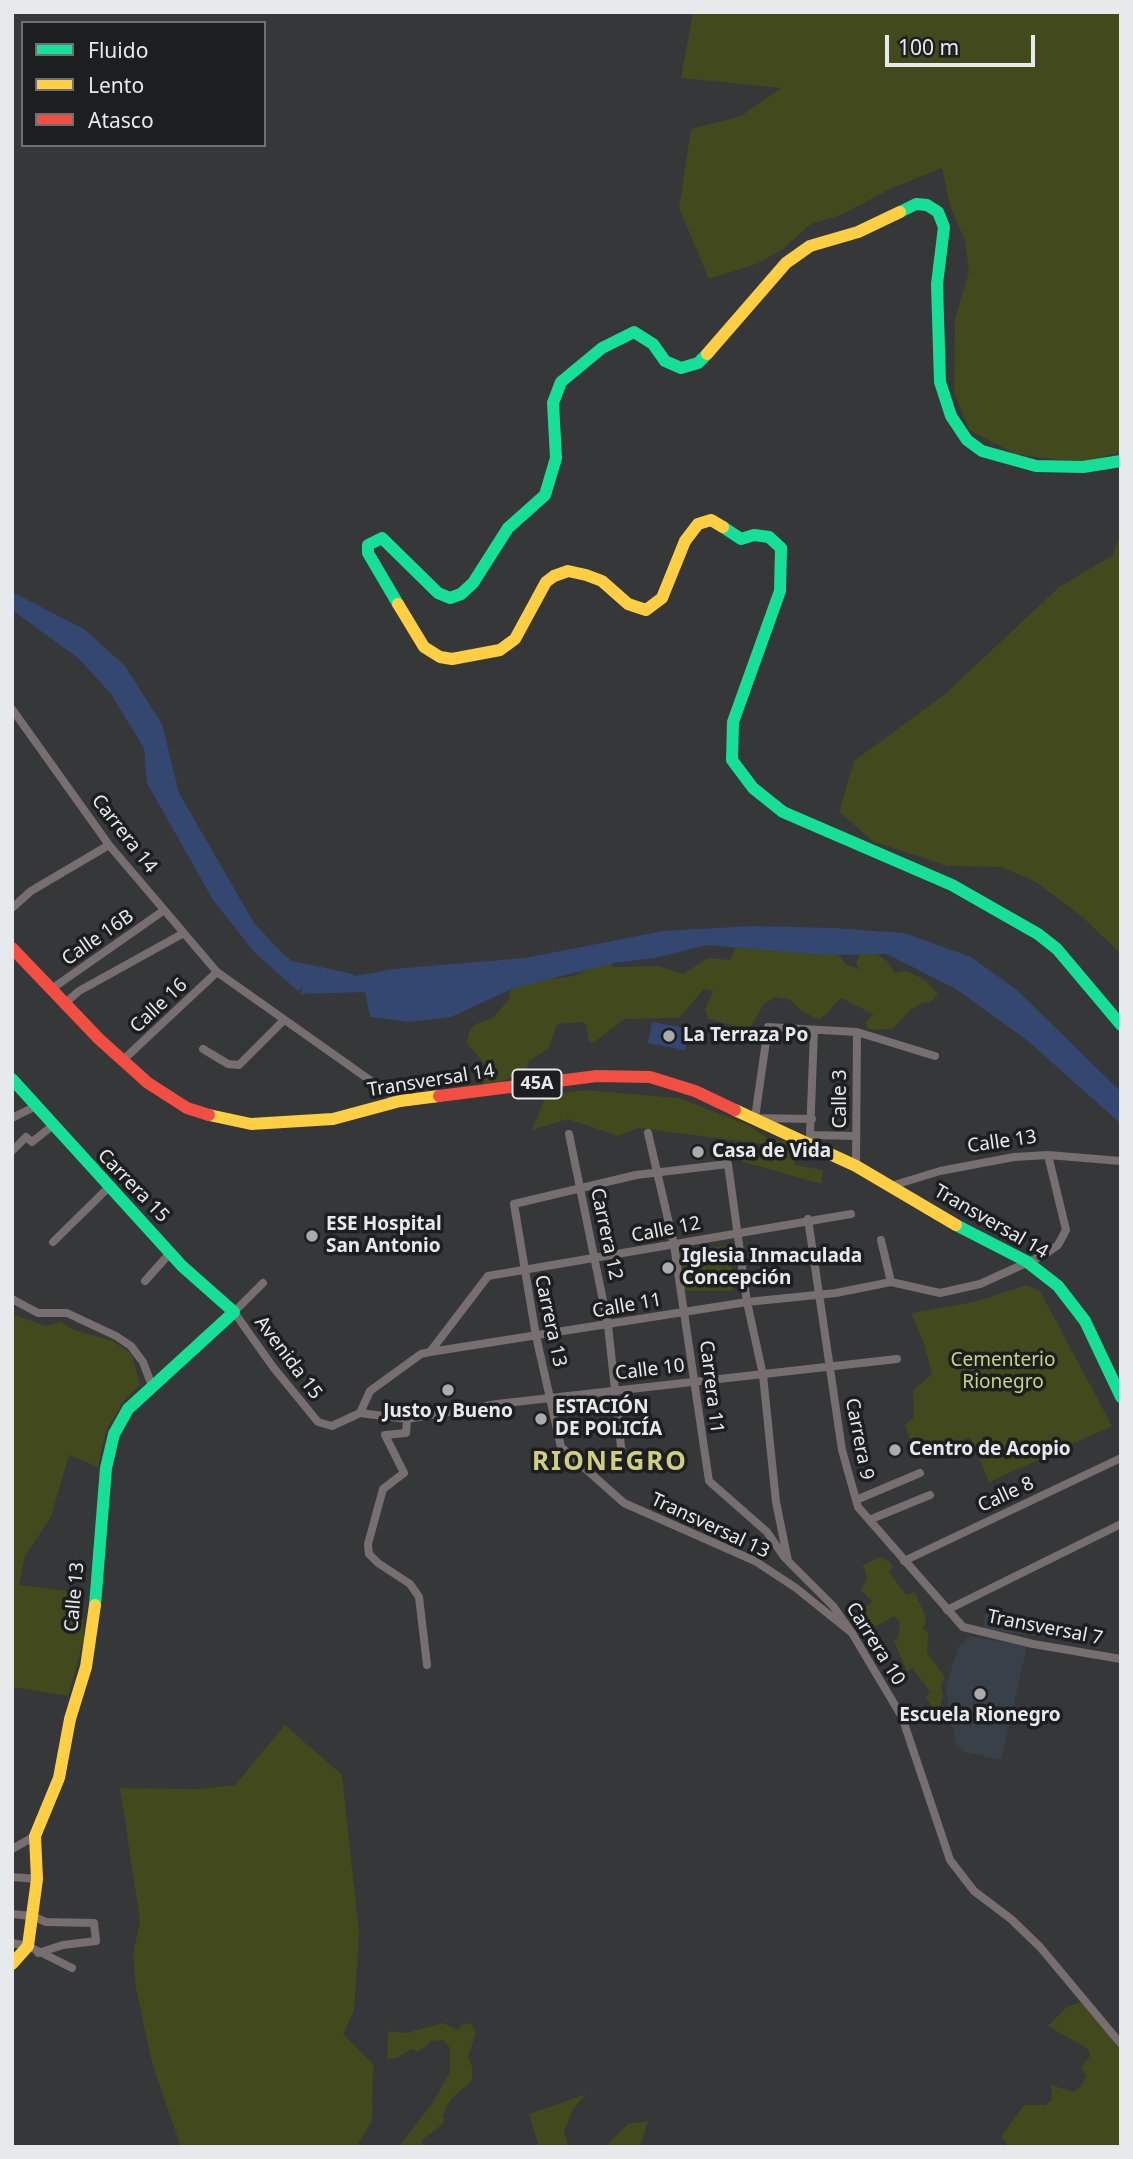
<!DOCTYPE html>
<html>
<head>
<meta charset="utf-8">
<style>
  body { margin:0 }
  #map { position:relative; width:1133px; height:2159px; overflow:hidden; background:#353739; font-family:"Noto Sans",sans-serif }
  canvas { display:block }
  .frame { position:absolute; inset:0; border:14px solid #e7eaed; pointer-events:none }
  .legend { position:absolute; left:21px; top:21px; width:245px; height:126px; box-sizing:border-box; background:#1c1e20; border:2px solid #6d7072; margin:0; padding:9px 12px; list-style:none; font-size:21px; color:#e7eaed }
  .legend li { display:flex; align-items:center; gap:14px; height:35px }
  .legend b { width:35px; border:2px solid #6d7072 }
  .scale { position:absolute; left:885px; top:35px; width:150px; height:32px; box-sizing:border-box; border:4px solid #e7eaed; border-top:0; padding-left:9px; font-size:21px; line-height:24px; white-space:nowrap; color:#e7eaed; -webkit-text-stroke:5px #1c1e20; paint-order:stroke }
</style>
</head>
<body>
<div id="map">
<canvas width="1133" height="2159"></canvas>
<div class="frame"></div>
<ul class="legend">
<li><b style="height:9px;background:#16e098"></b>Fluido</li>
<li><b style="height:9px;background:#ffcf43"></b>Lento</li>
<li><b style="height:9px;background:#f24e42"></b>Atasco</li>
</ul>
<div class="scale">100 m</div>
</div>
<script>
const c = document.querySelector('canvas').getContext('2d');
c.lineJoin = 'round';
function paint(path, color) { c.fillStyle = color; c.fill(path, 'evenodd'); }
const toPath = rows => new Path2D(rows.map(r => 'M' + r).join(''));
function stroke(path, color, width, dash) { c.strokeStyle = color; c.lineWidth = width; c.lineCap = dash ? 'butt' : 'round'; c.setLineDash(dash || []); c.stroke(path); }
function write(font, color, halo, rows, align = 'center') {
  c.font = font + ' "Noto Sans",sans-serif'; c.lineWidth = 7; c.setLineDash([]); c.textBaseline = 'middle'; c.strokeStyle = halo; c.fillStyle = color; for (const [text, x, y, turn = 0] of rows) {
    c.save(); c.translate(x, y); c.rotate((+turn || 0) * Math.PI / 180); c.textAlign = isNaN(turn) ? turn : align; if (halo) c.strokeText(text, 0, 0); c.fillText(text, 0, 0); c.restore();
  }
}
paint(toPath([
  [985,1614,1059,1625,1058,1639,983,1629],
  [969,1636,1027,1646,1001,1760,965,1752,955,1743,954,1732,945,1708,949,1702,945,1689,958,1648]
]), '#384149');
paint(toPath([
  [693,12,1121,12,1121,452,1081,463,1015,454,969,430,954,393,955,319,969,272,965,241,950,205,942,168,890,189,841,215,811,224,783,249,759,263,709,279,679,208,691,129,741,116,781,88,681,78],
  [1121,531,1121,954,1080,915,1034,881,1001,867,948,866,874,842,839,812,854,761,945,694,1059,587,1113,555],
  [746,940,839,955,846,964,859,969,856,962,860,955,871,950,888,962,895,973,906,971,924,979,938,994,931,1002,922,1003,908,1012,893,1029,869,1030,865,1023,873,1014,841,998,820,1020,803,1012,790,1000,775,997,764,1004,750,1028,743,1028,708,1019,705,1009,713,991,704,989,679,1018,625,1019,593,1043,589,1041,586,1025,582,1022,557,1024,549,1048,529,1061,523,1079,512,1077,485,1089,480,1072,487,1067,467,1043,469,1033,474,1025,494,1017,509,999,510,991,520,983,574,976,586,970,588,961,607,959,613,967,659,966,683,974,708,958,730,960,736,947],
  [585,1090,679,1098,748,1125,770,1140,764,1144,638,1128,618,1136,568,1119,532,1130,546,1095],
  [788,1140,799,1152,794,1165,823,1170,821,1184,736,1160,737,1154,772,1157,776,1141],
  [730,1245,733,1291,684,1291,675,1251],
  [1027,1285,1040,1291,1112,1426,989,1482,970,1437,918,1460,905,1425,914,1417,913,1390,932,1374,924,1344,911,1313,974,1302],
  [12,1314,46,1326,61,1322,74,1330,113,1341,132,1354,140,1385,125,1399,106,1431,98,1467,69,1455,51,1517,25,1556,19,1585,82,1593,84,1639,68,1696,12,1687],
  [880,1557,890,1562,893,1567,889,1572,906,1595,915,1592,926,1618,923,1629,928,1632,927,1652,945,1677,941,1687,943,1695,940,1707,932,1707,926,1698,930,1691,912,1668,907,1672,894,1641,898,1637,900,1622,894,1616,873,1628,860,1617,859,1611,872,1602,861,1590,867,1577,863,1565],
  [285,1725,342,1775,359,1933,354,2011,343,2034,373,2064,372,2121,356,2147,181,2147,152,2063,136,1989,133,1955,140,1921,120,1788,199,1789,235,1785],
  [1080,2002,1099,2021,1121,2052,1121,2147,1009,2147,1001,2137,1024,2105,1045,2105,1052,2100,1051,2085,1074,2092,1081,2086,1086,2076,1081,2067,1090,2056,1088,2049,1048,2026,1067,2007],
  [443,2023,458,2030,462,2025,471,2023,476,2033,468,2057,472,2067,472,2080,450,2100,443,2115,444,2123,422,2140,422,2147,398,2147,431,2105,450,2072,450,2048,443,2040,431,2041,418,2052,411,2049,397,2058,387,2059,388,2031,407,2033],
  [586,2094,573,2109,564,2132,569,2147,539,2147,529,2114],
  [648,2121,640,2147,605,2147,628,2124]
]), '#42491c');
paint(toPath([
  [12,592,84,629,125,666,162,724,179,793,254,923,283,954,313,977,338,979,394,969,525,958,663,931,754,926,833,928,904,933,971,957,1017,990,1121,1092,1121,1124,1028,1041,956,989,887,954,826,955,707,945,655,958,614,963,514,988,451,1017,409,1022,370,1017,365,992,300,994,304,986,298,991,255,953,213,900,147,783,144,748,111,694,78,658,12,610],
  [652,1022,690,1029,685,1050,648,1043]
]), '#344771');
stroke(toPath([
  [287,969,348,982]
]), '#344771', 18);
stroke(toPath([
  [12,709,109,845,217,972,398,1100],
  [12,908,31,891,109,845],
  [50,990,163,911],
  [64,1004,79,991,182,934],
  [814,1030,810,1135,856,1136],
  [203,1049,228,1064,239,1065,283,1021],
  [122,1061,217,972],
  [12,1118,36,1106],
  [812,1119,755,1118,768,1027,857,1032,935,1056],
  [648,1133,674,1245,709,1481,767,1532,785,1558],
  [569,1134,608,1325,623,1465],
  [12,1151,26,1137,32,1142,52,1126],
  [856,1166,857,1032],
  [891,1186,940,1171,1014,1157,1048,1155,1121,1161],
  [808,1219,842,1450,858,1507,963,1627,1033,1644,1121,1659],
  [881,1240,891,1282],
  [53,1242,108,1188],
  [145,1281,170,1253],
  [263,1283,234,1312,273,1367,318,1422,332,1426,360,1413],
  [12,1299,38,1313,67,1313,116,1336,131,1346,143,1362,152,1386],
  [430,1352,488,1276,851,1214],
  [360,1413,370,1391,421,1354,430,1352,747,1302,836,1293,891,1282,940,1293,980,1284,1044,1255,1058,1245,1066,1230,1048,1155],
  [360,1413,407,1419,497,1404,897,1359],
  [407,1419,406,1433,385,1435,404,1473,383,1489,368,1544,369,1554,378,1563,410,1584,419,1597,427,1665],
  [856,1500,920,1473],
  [869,1520,930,1495],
  [904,1561,1121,1458],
  [947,1610,1121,1524],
  [852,1633,796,1588,755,1561,624,1503,561,1447,536,1336,514,1204,636,1175,728,1164,747,1302,763,1375,776,1502,788,1561,833,1606,852,1633,902,1717,950,1860,974,1891,1011,1919,1040,1947,1121,2044],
  [12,1849,35,1836],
  [12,1877,37,1879],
  [12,1914,32,1916,46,1922,94,1923,96,1941,63,1945,38,1953],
  [12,1943,28,1946,72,1968]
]), '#766e6f', 8);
stroke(toPath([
  [900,212,916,204,927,205,938,212,944,227,937,284,940,382,951,416,967,440,982,451,1036,466,1083,467,1121,461],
  [723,527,741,539,754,535,769,537,781,548,780,591,733,722,732,760,753,788,783,812,952,885,1038,934,1057,949,1121,1025],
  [398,604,368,553,368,545,382,538,438,593,450,598,461,594,473,583,508,528,545,495,556,458,553,403,561,382,602,348,634,332,653,344,665,361,681,368,698,363,707,354],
  [12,1079,182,1266,234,1312,128,1409,114,1434,106,1468,95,1605],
  [956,1225,1026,1261,1058,1286,1085,1321,1121,1397]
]), '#16e098', 12);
stroke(toPath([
  [707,354,786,263,810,246,858,232,900,212],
  [398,604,424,647,440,657,452,659,500,650,515,639,546,582,554,576,568,571,586,575,602,581,628,604,646,610,662,598,685,541,698,524,711,520,723,527],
  [735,1110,856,1166,956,1225],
  [209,1115,251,1124,333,1119,400,1101,439,1096],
  [12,1964,28,1946,37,1879,35,1836,59,1778,70,1719,86,1667,95,1605]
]), '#ffcf43', 12);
stroke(toPath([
  [12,948,99,1039,148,1083,187,1108,209,1115],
  [439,1096,597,1076,650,1077,695,1091,735,1110]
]), '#f24e42', 12);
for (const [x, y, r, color] of [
  [669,1036,7,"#a9abae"],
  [698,1152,7,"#a9abae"],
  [312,1236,7,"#a9abae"],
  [668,1268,7,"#a9abae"],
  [448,1390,7,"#a9abae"],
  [541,1419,7,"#a9abae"],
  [895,1450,7,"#a9abae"],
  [980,1694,7,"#a9abae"]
]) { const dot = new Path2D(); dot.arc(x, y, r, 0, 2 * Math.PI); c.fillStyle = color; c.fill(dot); stroke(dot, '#1c1e20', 2.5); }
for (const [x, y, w] of [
  [537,1084,49]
]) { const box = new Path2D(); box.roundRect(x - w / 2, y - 14.5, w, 29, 5); c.fillStyle = '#1c1e20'; c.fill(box); stroke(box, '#e7eaed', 2); }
write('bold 18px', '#e7eaed', null, [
  ["45A",537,1084]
]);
write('19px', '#e7eaed', '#1c1e20', [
  ["Carrera 14",124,834,52],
  ["Calle 16B",98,938,-35],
  ["Calle 16",159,1006,-43],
  ["Transversal 14",431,1081,-9],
  ["Calle 3",841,1099,-90],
  ["Calle 13",1002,1142,-8],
  ["Carrera 15",133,1186,46],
  ["Transversal 14",991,1222,30],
  ["Calle 12",666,1230,-11],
  ["Carrera 12",606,1234,78],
  ["Calle 11",627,1306,-10],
  ["Carrera 13",550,1321,78],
  ["Avenida 15",288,1358,53],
  ["Calle 10",650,1370,-7],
  ["Carrera 11",711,1387,83],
  ["Carrera 9",859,1439,79],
  ["Calle 8",1006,1495,-25],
  ["Transversal 13",710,1526,25],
  ["Calle 13",75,1597,-85],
  ["Transversal 7",1045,1628,11],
  ["Carrera 10",875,1644,58]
]);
write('bold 19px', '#e7eaed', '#1c1e20', [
  ["La Terraza Po",683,1036],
  ["Casa de Vida",712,1152],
  ["ESE Hospital",326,1225],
  ["San Antonio",326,1247],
  ["Iglesia Inmaculada",682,1257],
  ["Concepción",682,1279],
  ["ESTACIÓN",555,1408],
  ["DE POLICÍA",555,1430],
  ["Justo y Bueno",448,1412,"center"],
  ["Centro de Acopio",909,1450],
  ["Escuela Rionegro",980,1716,"center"]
], 'left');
write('19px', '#c6d680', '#1c1e20', [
  ["Cementerio",1003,1361],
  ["Rionegro",1003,1383]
]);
c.letterSpacing = '2px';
write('bold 26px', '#d0ce80', '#1c1e20', [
  ["RIONEGRO",610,1463]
]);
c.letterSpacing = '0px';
</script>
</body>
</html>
